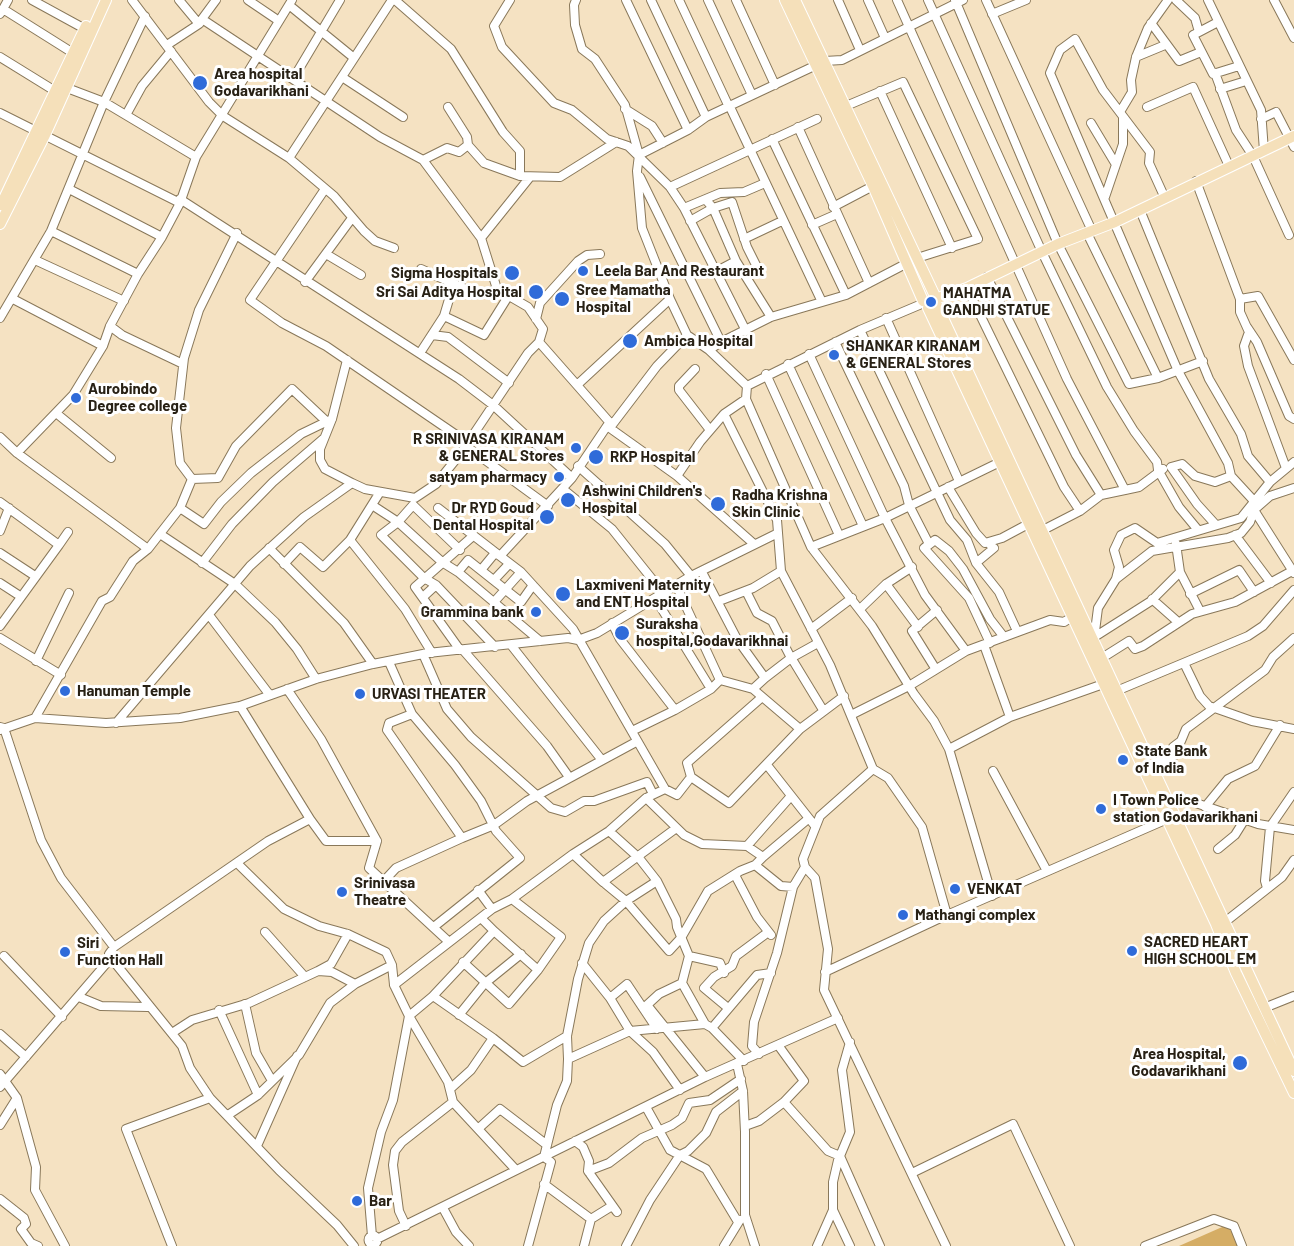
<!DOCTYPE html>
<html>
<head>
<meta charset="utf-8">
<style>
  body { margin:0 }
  canvas { display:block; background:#f5e2c2 }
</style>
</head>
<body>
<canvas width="1294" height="1246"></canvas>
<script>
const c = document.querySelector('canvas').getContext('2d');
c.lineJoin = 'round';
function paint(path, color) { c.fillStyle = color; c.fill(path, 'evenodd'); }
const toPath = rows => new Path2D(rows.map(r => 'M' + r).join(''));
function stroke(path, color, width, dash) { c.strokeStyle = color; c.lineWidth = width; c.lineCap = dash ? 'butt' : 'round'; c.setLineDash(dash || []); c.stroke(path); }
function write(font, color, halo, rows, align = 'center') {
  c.font = font + ' Barlow,sans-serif'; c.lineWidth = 6; c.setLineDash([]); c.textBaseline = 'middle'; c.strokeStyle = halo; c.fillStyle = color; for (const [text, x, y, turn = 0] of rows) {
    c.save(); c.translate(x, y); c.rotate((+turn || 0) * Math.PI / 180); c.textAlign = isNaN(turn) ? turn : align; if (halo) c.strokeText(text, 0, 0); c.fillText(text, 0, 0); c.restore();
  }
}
paint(toPath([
  [1229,1224,1238,1246,1179,1246]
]), '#d5ad65');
const minor = toPath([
  [32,0,85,29],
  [132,0,209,102,223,116,289,158,392,0],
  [179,0,199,24,202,20],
  [216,0,202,19,380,137,423,160,481,238,497,289,528,307,543,329,539,342,612,425],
  [248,0,279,21],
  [395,0,451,49,503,132,520,151,520,176],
  [510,0,494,26,502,47,554,103,572,110,607,139,628,146,670,187,817,119],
  [576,0,574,5,575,25,582,49,595,59,625,105,639,155],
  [626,0,688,130],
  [651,0,706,117],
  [679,0,729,107],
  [708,0,752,95],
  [736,0,775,85],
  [838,0,860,50],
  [868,0,885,38],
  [897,0,1067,379,1125,490,1101,495,1076,455,987,277],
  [928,0,1042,252,1107,387,1134,431,1157,462,1158,470,1179,507,1198,530],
  [955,0,1058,244,1129,384,1158,378,1203,361],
  [986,0,1092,231],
  [1176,0,1195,18,1199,32,1218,22],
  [1208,0,1261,110,1264,151],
  [1274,0,1294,38],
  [289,5,354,58],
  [3,9,8,0],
  [0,14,3,9,73,53],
  [992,14,1026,0],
  [1151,23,1179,61,1201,52],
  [1199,32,1193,35,1213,74,1239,66],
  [167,45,199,24],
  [0,57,55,91],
  [1136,57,1165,45],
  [1215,73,1236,130,1253,156,1289,235],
  [342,77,403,117],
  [293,79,340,0],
  [67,88,104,102,196,157],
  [1220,89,1246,81],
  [880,91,952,248],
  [448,107,467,137,468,145,484,163,520,176,560,177,616,142],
  [730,107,822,302],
  [1147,107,1193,87,1229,166],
  [625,109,652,126,663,143],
  [1120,112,1132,92,1131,80,1136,57,1148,28,1168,0],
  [0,113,180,203],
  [126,115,142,86,171,51],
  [1261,119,1276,112,1294,147],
  [1091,123,1115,163],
  [798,127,869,283],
  [772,139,846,295],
  [289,158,334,196,364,231,375,241,394,248],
  [423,160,447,148,459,152,468,145],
  [640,177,721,342],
  [1196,181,1240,299,1240,312,1249,332,1244,346,1248,366,1286,468],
  [670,187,684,208,746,331],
  [69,189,162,237],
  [325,189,250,300,282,323,326,346,468,443],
  [1164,196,1149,163,1150,152,1103,90,1075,39,1060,50,1050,73,1178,371,1228,463,1231,476,1254,501,1254,510,1294,573],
  [1105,197,1123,144,1123,117],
  [180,199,459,379,493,405,572,478],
  [706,200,713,208,736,261,771,317],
  [833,207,873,186],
  [684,208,720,193,744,192,765,183],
  [1140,210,1209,379,1241,434,1248,456,1270,482],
  [690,221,713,208,732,202,747,247,758,269],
  [812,225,837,214],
  [51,231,138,274],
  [1087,233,1158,378],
  [481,238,530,177],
  [744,239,782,221],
  [326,254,361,275],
  [35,260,124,301],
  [421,269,470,291,486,293,497,289],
  [715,272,736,261],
  [305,282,352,218],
  [967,288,1064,487,1080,511],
  [13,299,103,346],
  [1240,299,1258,296,1294,360],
  [444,316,484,335,509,295],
  [0,318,51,231,104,102,145,16],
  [886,318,959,481],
  [536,319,540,303,578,261,587,255,600,254],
  [110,326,122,335,183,364],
  [1247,327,1257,342,1289,416,1294,419],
  [860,330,950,520,967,540,976,563,999,592,1017,631],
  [432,335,448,337,509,383],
  [835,342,904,486,909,505,929,544,924,548,969,598,990,643],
  [709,350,721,342,771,317,846,295,917,258,978,239,903,82,846,106],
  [420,353,444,316,453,286],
  [809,354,885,518,925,595,966,651],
  [347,360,332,419,320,449,320,460,325,469,352,483],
  [788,364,863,526],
  [695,369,679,386,679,390,710,430],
  [766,374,839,535],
  [577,385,670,299],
  [747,386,746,399,724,414,777,520,781,571,830,665,873,769,820,816,803,859,805,867,815,878,828,949,824,990,946,1246],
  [747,386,709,350,687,335,670,299,642,228,637,171,639,155,688,130,706,117,825,61,842,60,963,0],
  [747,386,860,330,924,303],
  [746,399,811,547,872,626,914,694,934,721,949,749],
  [56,413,111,458],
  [607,426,677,476,700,442,724,414],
  [0,437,17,453],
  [466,446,548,506],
  [578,466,665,544,691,576],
  [677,476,754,544],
  [192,479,218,478,236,446,292,389,326,421],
  [948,487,976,533,985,543,1002,538,1030,523],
  [563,489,612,529,664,594],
  [1125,490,1139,487,1163,469],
  [0,502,59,545,68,532],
  [372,505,398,522,381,535,424,578,436,585,495,647],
  [180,508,204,524,221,502,251,473,301,434,332,419],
  [438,508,500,556],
  [1216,525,1197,504,1171,467,1182,464,1195,476,1215,482,1231,476],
  [1043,530,1080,511,1101,495],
  [0,531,9,508],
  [160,534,235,584,275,622,297,649,316,679],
  [1235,535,1271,583],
  [350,540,405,609,432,653],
  [1176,544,1180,572,1200,611],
  [811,547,885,518,1000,462],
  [926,547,935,540,949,551,963,569,990,619,1004,637],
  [269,548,344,623,373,664],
  [148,549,17,453,73,395,103,346,110,326,138,274,162,237,180,203,196,157,292,0],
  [460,550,413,505,398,522,442,562,458,572,540,641],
  [0,553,35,576],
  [202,563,232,524,273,482,323,439],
  [976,563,994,548,988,543],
  [284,564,300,547,323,567,350,540,380,492],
  [912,567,886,584,918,627],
  [481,570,495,553],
  [458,572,468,560,521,602,533,585],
  [702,572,737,639,765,678,791,658,818,643],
  [1116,579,1152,551,1228,538,1241,533,1250,522,1254,510,1270,496,1294,488],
  [494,580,509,564],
  [0,583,20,596],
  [746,591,757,613,772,621,791,658],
  [1190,594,1239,570,1254,592],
  [423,597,436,585],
  [655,598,711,689],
  [1152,599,1178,622],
  [719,601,753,588,781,571],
  [494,602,521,572],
  [860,609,886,584],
  [209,615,269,694],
  [612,623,620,639,675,710,711,689,720,680,677,587],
  [0,626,59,545],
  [811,629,852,598],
  [1096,636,1151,601,1180,572],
  [0,638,61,675],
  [1094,639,1098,608,1116,579,1119,567,1114,550,1121,535,1135,528,1157,543,1241,518,1270,482,1294,462],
  [511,645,601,759],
  [984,645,1010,717],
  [460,650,415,587,473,536],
  [463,650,547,746,569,777],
  [423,654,447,709,471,737,551,808,565,812,584,801,594,801,647,782,653,794],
  [1102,658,1129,641,1135,649,1143,646,1192,614,1235,602,1294,570],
  [792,659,823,710],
  [36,661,69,593],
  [389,662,412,714,455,765,481,801,496,831,520,858,435,926],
  [1184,663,1200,696,1209,706,1252,721,1294,729],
  [935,668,912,631,937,610],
  [765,678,753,689,800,729,844,696],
  [720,680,753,689],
  [287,689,321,739,377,841,326,841,310,819],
  [1114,692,1248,636,1263,626,1294,590],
  [412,714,389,723,387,730,462,838,494,825,527,801,636,742],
  [853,714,909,686,966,651,1050,620,1064,622,1072,617],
  [35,718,102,601,110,597,133,561,148,549,180,508,192,479,180,463,176,428,184,358,199,310,237,233],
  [116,723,250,566,304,517,352,483,365,489,415,498,436,484,461,453,528,353,539,342],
  [0,727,4,728,41,840,61,878,114,947,109,954,111,958,182,1046,190,1068,210,1098,279,1170,337,1225,354,1246],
  [0,730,35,718,106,723,180,718,240,706,316,679,373,664,428,653,568,638,578,640,597,633,691,576,776,534],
  [632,731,675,710],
  [767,765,815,826],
  [1151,765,1175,755,1173,747,1181,741,1186,729,1265,670,1273,657,1294,638],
  [873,769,888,778,922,827,947,915],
  [993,771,1047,871],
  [691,777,687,763,761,698],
  [665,789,677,795,691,777,729,803,800,729],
  [646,798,684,835,702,844,747,846,763,857,755,865,781,886,793,887,805,867],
  [1168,802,1181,798,1258,824,1294,830],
  [1205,807,1228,779,1255,766,1280,725],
  [609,831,639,858,657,881,676,919,677,927,689,956,720,963,724,973],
  [377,841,369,868,448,941],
  [747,846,791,796],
  [1218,849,1235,835,1245,819],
  [573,854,603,882,675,829],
  [763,857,808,819],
  [237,863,284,909,319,926,348,934,386,952,392,965,394,985],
  [735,875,757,917,771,935],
  [657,881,626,901,604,921,589,943,578,979,567,1036,568,1059,630,1031,705,1024,712,1028,757,975,771,973],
  [383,882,396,868,462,838],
  [603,882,626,901,669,951,681,938,708,891,740,871,755,865],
  [1267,888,1265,881,1270,827,1294,792],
  [478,890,492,909],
  [992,896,949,749,1010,717,1109,682],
  [1225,922,1282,877,1294,860],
  [494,931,538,970],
  [265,932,305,977],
  [114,947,268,841,310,819,240,706],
  [4,956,62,1017],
  [463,962,509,1004,538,970,561,937,512,899],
  [582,963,610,998,630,1031,653,1052,680,1090],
  [318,971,331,964,348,934],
  [825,972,947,915,1172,817],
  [682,983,689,956],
  [433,996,494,931,481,918],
  [79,997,101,1006,148,1007],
  [610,998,627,984,657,1029],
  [245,1004,256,1053,271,1079],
  [728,1008,704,988,714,977,732,966,736,956,767,933],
  [1264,1008,1294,996],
  [219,1010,258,1095],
  [459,1015,484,984,521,954],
  [705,1024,682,983,659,994,647,1005,705,1077],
  [712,1028,744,1061],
  [172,1033,192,1020,249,1003,318,971,332,972,355,984,392,965],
  [0,1034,26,1057],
  [493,1038,523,1062,567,1036],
  [759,1054,752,1046,754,1022,777,953,793,887],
  [737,1064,743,1091,745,1132,745,1215,755,1246],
  [0,1074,17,1098,0,1125],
  [0,1087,111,958],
  [450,1089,471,1070,493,1038,433,996,409,1016,448,1082,453,1102,516,1170],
  [17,1098,36,1167,35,1190,65,1246],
  [784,1102,828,1151,840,1156,850,1132,842,1070,850,1042],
  [646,1107,670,1150,706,1169,738,1222],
  [228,1115,258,1095,299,1055,330,1003,355,984],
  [745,1126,759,1121,784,1102,804,1081,778,1045],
  [479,1128,500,1109,547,1145],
  [575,1141,583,1147,589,1161,588,1171,617,1212],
  [257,1146,297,1056],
  [839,1156,833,1182,833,1210,850,1246],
  [840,1156,880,1246],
  [588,1171,609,1163,642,1138,672,1125,682,1118,689,1103,710,1100,741,1079],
  [912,1173,1013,1124,1070,1246],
  [544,1184,591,1219],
  [0,1199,24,1218,26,1224,21,1229,31,1243,38,1246],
  [443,1208,456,1232,469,1246],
  [406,1226,399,1211,393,1165,395,1151,402,1142,453,1102],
  '368.5 1240a4.5 4.5 0 1 1 9 0a4.5 4.5 0 1 1-9 0Z',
  [372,1236,368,1188,381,1132,393,1100,409,1016,394,985,492,909,512,899,573,854,609,831,646,798,665,789,573,629,521,572,500,556,572,478,607,426,612,425,657,366,687,335],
  [377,1239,705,1077,838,1018],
  [172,1246,126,1129,210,1098],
  [528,1246,551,1162,544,1157,557,1105,567,1081,568,1059],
  [584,1246,591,1219,612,1206],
  [626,1246,650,1200,680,1155,688,1151,706,1133,716,1112,743,1091],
  [724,1246,740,1220],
  [817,1246,833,1210],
  [1145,1246,1214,1219,1234,1226,1242,1246]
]);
const major = toPath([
  [785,0,873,186,923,301],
  [795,0,934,294],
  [1,205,86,26],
  [0,224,45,135,106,0],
  [938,298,967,288,1058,244,1115,222,1294,136],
  [937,305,1294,1071],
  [928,308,1216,924,1236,973,1294,1093]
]);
stroke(minor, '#89785a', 10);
stroke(major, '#fff', 12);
stroke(minor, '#fff', 8);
stroke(major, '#f5e0ba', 10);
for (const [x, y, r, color] of [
  [200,83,8,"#2f6bd9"],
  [583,271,6,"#2f6bd9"],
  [512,273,8,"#2f6bd9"],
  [536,292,8,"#2f6bd9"],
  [562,299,8,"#2f6bd9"],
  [931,302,6,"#2f6bd9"],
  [630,341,8,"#2f6bd9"],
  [834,355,6,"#2f6bd9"],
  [76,398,6,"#2f6bd9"],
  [576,448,6,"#2f6bd9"],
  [596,457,8,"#2f6bd9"],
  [559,477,6,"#2f6bd9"],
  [568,500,8,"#2f6bd9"],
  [718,504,8,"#2f6bd9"],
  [547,517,8,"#2f6bd9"],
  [563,594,8,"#2f6bd9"],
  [536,612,6,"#2f6bd9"],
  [622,633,8,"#2f6bd9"],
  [65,691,6,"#2f6bd9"],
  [360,694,6,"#2f6bd9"],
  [1123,760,6,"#2f6bd9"],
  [1101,809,6,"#2f6bd9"],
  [955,889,6,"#2f6bd9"],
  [342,892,6,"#2f6bd9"],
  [903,915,6,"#2f6bd9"],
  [1132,951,6,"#2f6bd9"],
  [65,952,6,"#2f6bd9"],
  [1240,1063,8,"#2f6bd9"],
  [357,1201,6,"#2f6bd9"]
]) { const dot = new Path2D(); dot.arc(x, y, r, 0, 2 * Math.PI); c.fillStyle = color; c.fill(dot); stroke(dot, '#fff', 2); }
write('bold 15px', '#282115', '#fff', [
  ["Area hospital",214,74],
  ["Godavarikhani",214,91],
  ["Leela Bar And Restaurant",595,271],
  ["Sigma Hospitals",498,273,"right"],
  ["Sree Mamatha",576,290],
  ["Hospital",576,307],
  ["Sri Sai Aditya Hospital",522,292,"right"],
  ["MAHATMA",943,293],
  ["GANDHI STATUE",943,310],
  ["Ambica Hospital",644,341],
  ["SHANKAR KIRANAM",846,346],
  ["& GENERAL Stores",846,363],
  ["Aurobindo",88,389],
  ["Degree college",88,406],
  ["R SRINIVASA KIRANAM",564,439,"right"],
  ["& GENERAL Stores",564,456,"right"],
  ["RKP Hospital",610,457],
  ["satyam pharmacy",547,477,"right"],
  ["Ashwini Children's",582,491],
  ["Hospital",582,508],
  ["Radha Krishna",732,495],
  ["Skin Clinic",732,512],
  ["Dr RYD Goud",534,508,"right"],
  ["Dental Hospital",534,525,"right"],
  ["Laxmiveni Maternity",576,585],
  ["and ENT Hospital",576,602],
  ["Grammina bank",524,612,"right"],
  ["Suraksha",636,624],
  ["hospital,Godavarikhnai",636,641],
  ["Hanuman Temple",77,691],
  ["URVASI THEATER",372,694],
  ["State Bank",1135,751],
  ["of India",1135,768],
  ["I Town Police",1113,800],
  ["station Godavarikhani",1113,817],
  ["Srinivasa",354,883],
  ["Theatre",354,900],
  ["VENKAT",967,889],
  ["Mathangi complex",915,915],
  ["SACRED HEART",1144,942],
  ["HIGH SCHOOL EM",1144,959],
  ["Siri",77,943],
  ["Function Hall",77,960],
  ["Area Hospital,",1226,1054,"right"],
  ["Godavarikhani",1226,1071,"right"],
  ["Bar",369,1201]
], 'left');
</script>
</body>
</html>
